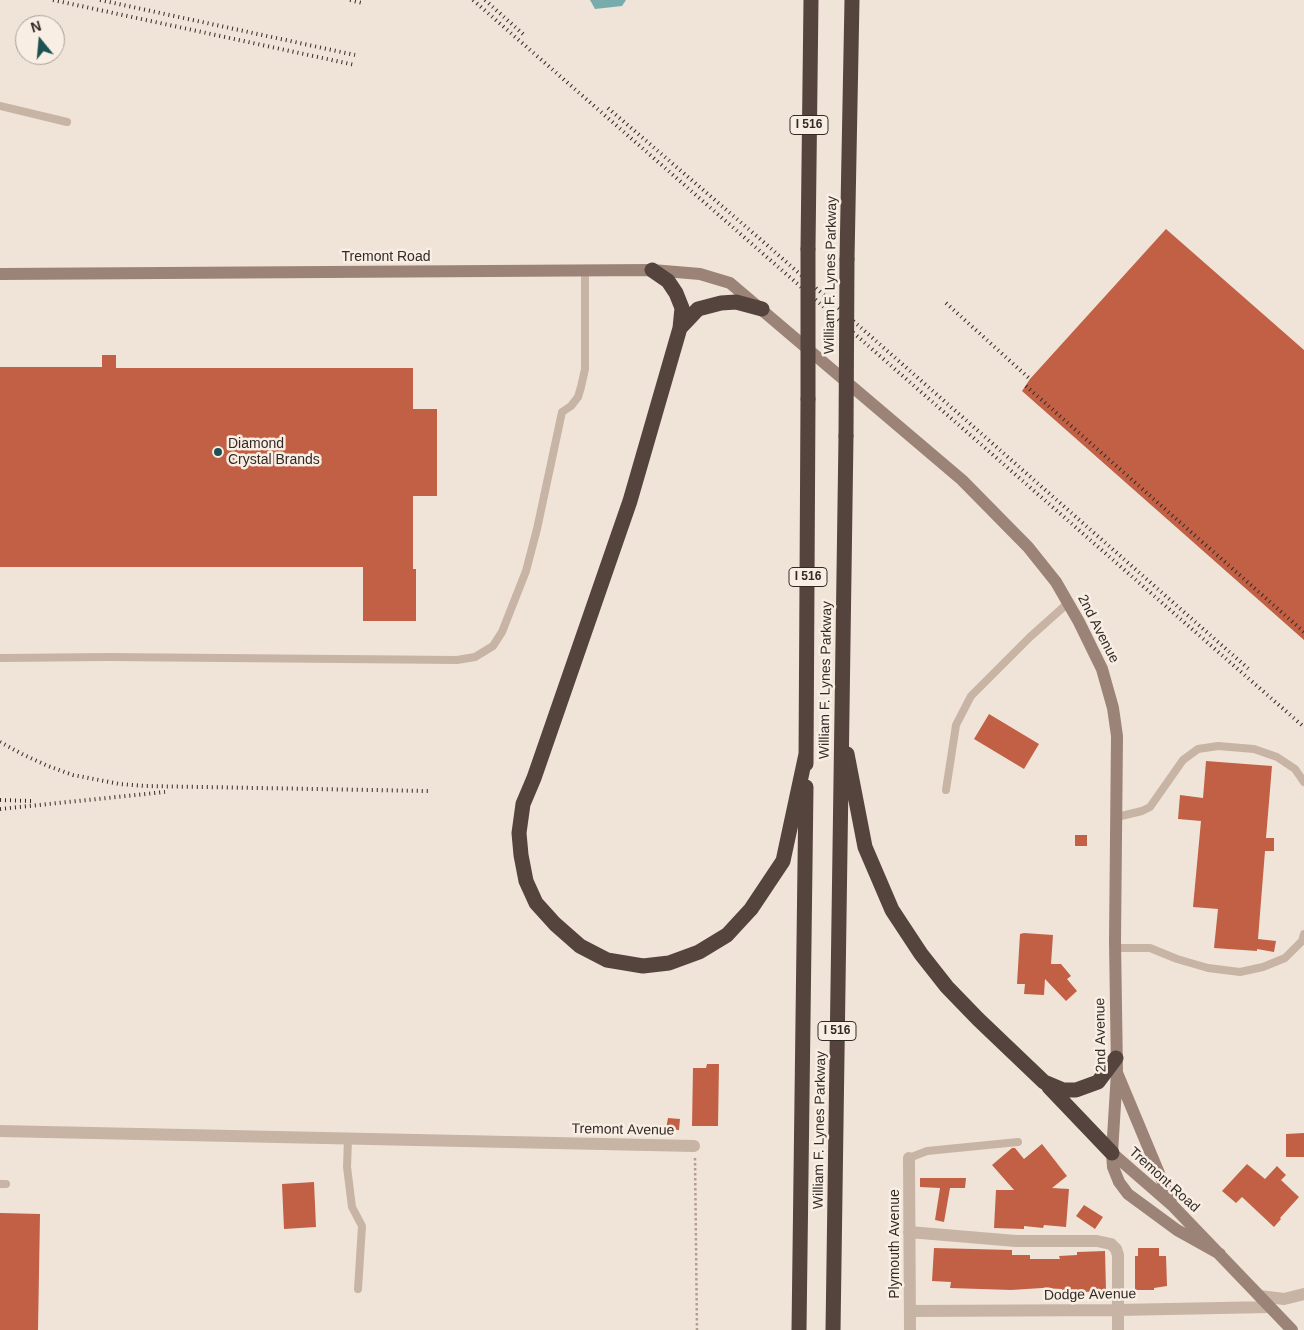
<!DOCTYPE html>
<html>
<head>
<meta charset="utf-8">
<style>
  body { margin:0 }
  #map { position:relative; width:1304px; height:1330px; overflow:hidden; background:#f0e4d8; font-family:Helvetica,sans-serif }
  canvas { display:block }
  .north { position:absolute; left:15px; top:15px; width:50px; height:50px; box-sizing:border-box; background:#f8eee4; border:1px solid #a9a098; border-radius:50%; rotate:343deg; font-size:14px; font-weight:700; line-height:20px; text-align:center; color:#332a26 }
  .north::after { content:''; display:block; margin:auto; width:18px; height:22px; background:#1d5153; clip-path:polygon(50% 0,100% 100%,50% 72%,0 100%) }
</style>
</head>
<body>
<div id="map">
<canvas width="1304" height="1330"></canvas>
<div class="north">N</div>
</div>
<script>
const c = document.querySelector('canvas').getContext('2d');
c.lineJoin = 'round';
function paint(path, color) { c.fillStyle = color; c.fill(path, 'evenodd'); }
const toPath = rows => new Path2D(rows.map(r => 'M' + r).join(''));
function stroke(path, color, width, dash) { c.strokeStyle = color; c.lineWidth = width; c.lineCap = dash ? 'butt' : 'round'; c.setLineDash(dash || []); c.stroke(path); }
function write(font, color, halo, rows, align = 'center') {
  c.font = font + ' Helvetica,sans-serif'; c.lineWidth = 5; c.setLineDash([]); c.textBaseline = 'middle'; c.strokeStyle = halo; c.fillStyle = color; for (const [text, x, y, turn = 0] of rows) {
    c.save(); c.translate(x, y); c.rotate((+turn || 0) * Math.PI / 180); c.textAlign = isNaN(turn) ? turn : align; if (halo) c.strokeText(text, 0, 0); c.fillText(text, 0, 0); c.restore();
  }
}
paint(toPath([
  [590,0,626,0,622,6,595,9]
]), '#78abac');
paint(toPath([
  [1166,229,1304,350,1304,640,1022,391,1030,379],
  [102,355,116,355,116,368,413,368,413,409,437,409,437,496,413,496,413,569,416,569,416,621,363,621,363,567,0,567,0,367,102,367],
  [989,714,1039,744,1024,769,974,739],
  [1206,761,1272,766,1266,838,1274,838,1274,851,1265,851,1258,939,1276,941,1274,952,1257,949,1257,951,1214,948,1218,909,1193,907,1201,821,1178,819,1180,795,1203,798],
  [1075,835,1087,835,1087,846,1075,846],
  [1024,933,1053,935,1051,964,1061,964,1071,976,1067,979,1077,991,1066,1001,1045,979,1044,995,1024,994,1025,984,1017,984,1020,934],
  [707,1064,719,1064,718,1126,692,1126,693,1068,706,1068],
  [668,1118,680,1119,679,1130,666,1129],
  [1304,1133,1304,1157,1286,1157,1286,1134],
  [1042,1144,1067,1176,1052,1188,1069,1189,1066,1227,1044,1225,1043,1228,1024,1226,1024,1229,994,1228,996,1190,1014,1190,992,1165,1012,1148,1015,1148,1024,1159],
  [1247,1164,1265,1179,1277,1166,1286,1175,1281,1180,1299,1197,1280,1218,1281,1219,1274,1227,1242,1197,1236,1203,1222,1191],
  [920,1178,966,1178,965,1188,950,1188,944,1222,935,1220,940,1188,920,1187],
  [314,1182,316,1227,284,1229,282,1184],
  [1084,1205,1103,1217,1095,1229,1076,1216],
  [0,1213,40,1214,38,1330,0,1330],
  [934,1248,1012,1250,1012,1255,1030,1255,1030,1259,1060,1259,1059,1256,1077,1255,1077,1252,1105,1251,1106,1291,1062,1293,1062,1289,1042,1288,1011,1290,950,1288,951,1282,932,1281],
  [1138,1248,1159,1248,1159,1256,1166,1256,1167,1286,1154,1288,1154,1290,1135,1290,1135,1256,1138,1256]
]), '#c26045');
stroke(toPath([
  [695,1158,697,1330]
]), '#b39e8f', 2.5, [2.5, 2.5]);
stroke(toPath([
  [0,106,67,122],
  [0,658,109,657,457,660,475,657,493,646,502,632,526,571,537,529,562,412,571,406,578,397,581,387,585,369,585,271],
  [946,790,956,725,971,696,1030,637,1068,603],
  [1117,817,1142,811,1150,807,1183,760,1198,749,1218,746,1254,749,1277,757,1295,769,1304,782],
  [1115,948,1150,948,1177,959,1208,968,1240,972,1263,967,1285,958,1302,941,1304,934],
  [348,1139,347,1167,352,1207,362,1226,358,1289],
  [909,1158,927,1151,1018,1142],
  [0,1184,6,1184]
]), '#c7b4a5', 8);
stroke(toPath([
  [0,1131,694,1146],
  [909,1158,910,1330],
  [909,1232,1016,1241,1097,1241,1111,1244,1116,1249,1118,1255,1118,1330],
  [1260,1296,1284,1299,1304,1294],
  [910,1311,1118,1310,1270,1307]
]), '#c7b4a5', 12);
stroke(toPath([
  [0,274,652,270,700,274,730,283,962,480,1028,547,1056,582,1079,622,1102,669,1113,708,1117,736,1115,941,1117,1072,1112,1153,1113,1167,1119,1182,1128,1194,1177,1230,1220,1254],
  [1118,1075,1171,1202],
  [1112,1153,1173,1206,1292,1330]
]), '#9b8377', 12);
stroke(toPath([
  [808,249,811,0],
  [847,259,852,0],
  [652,270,668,281,676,293,682,308,680,328,630,501,534,778,523,804,519,833,521,855,526,881,536,903,555,924,580,946,607,960,643,966,669,963,699,952,727,935,751,909,783,861,806,754],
  [680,328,698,309,721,303,736,302,762,309],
  [847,754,865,847,892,910,921,954,947,987,978,1019,1044,1082,1063,1090,1076,1090,1098,1082,1116,1058],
  [806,764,808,399],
  [1049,1087,1112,1153],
  [799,1330,806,787],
  [833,1330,846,436]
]), '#54443d', 15);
stroke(toPath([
  [53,0,355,65],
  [100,0,355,55],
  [350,0,362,3],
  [473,0,1304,727],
  [485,0,523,34],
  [608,108,759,238,1251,671],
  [946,303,1030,379],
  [1026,386,1304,632],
  [0,742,24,755,48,766,73,775,120,784,145,786,428,791],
  [0,800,32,801],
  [0,809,165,792]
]), '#332a26', 4, [1, 4]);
stroke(toPath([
  [808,399,808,249],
  [846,436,847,259]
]), '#54443d', 15);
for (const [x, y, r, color] of [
  [218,452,5,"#1d5153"]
]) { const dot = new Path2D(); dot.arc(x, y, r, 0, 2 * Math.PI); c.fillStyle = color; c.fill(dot); stroke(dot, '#f8eee4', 2); }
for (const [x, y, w] of [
  [809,125,38],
  [808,577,38],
  [837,1031,38]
]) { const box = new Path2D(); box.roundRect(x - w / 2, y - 9.5, w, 19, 4); c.fillStyle = '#f8eee4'; c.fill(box); stroke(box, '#332a26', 1); }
write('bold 12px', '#332a26', null, [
  ["I 516",809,125],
  ["I 516",808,577],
  ["I 516",837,1031]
]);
write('14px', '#332a26', '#f8eee4', [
  ["Tremont Road",386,257],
  ["William F. Lynes Parkway",831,275,-89],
  ["2nd Avenue",1098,629,63],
  ["William F. Lynes Parkway",826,680,-89],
  ["2nd Avenue",1101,1035,-91],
  ["Tremont Avenue",623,1130,1],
  ["William F. Lynes Parkway",820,1130,-89],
  ["Tremont Road",1164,1180,42],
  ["Plymouth Avenue",895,1244,-90],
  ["Dodge Avenue",1090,1295,-1]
]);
write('14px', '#332a26', '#f8eee4', [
  ["Diamond",228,444],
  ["Crystal Brands",228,460]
], 'left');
</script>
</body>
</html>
